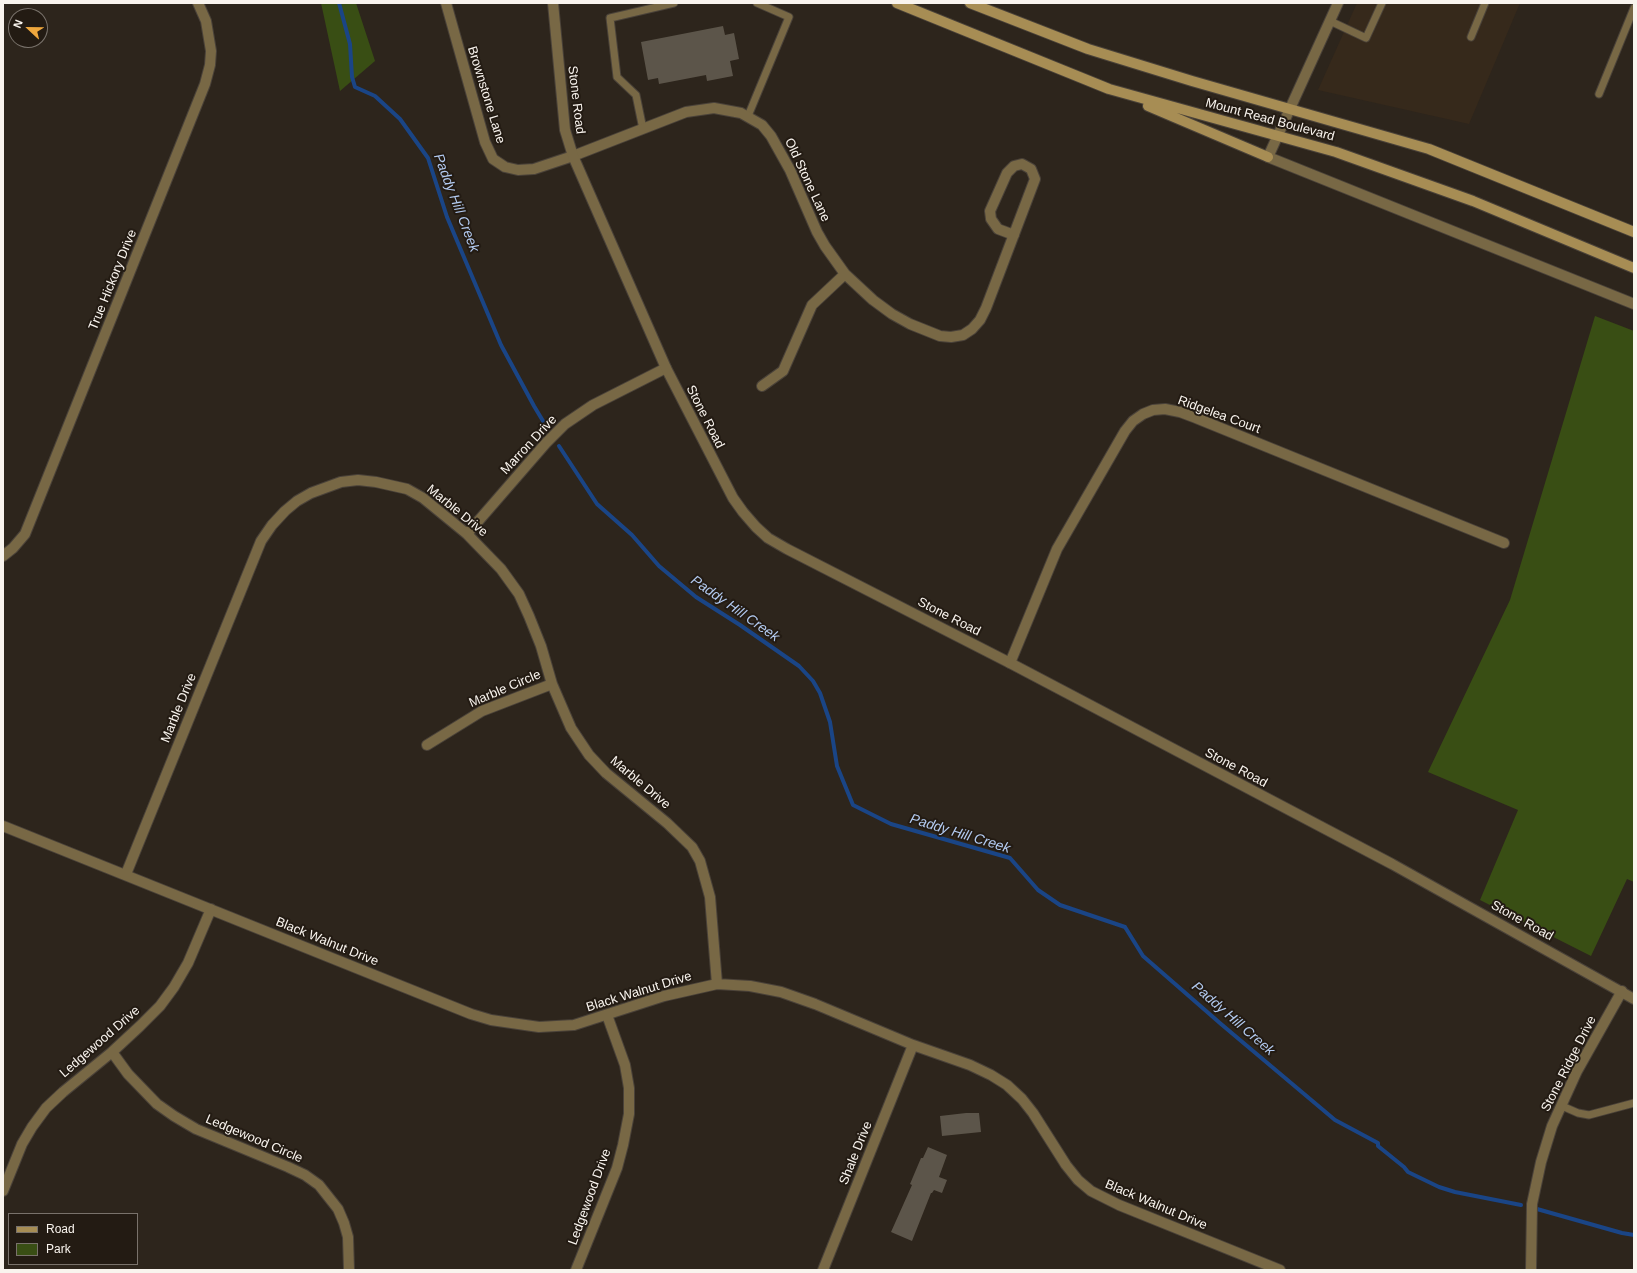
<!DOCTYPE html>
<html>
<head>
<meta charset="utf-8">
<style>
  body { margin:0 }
  #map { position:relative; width:1637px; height:1273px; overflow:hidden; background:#2d251c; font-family:Arial,sans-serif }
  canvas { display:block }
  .frame { position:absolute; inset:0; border:4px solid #f9f4ee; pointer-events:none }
  .legend { position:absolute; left:8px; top:1213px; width:130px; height:52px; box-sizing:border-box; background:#231b13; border:1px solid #79726b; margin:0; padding:5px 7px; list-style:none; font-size:12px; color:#f9f4ee }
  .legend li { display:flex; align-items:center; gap:8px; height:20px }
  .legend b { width:20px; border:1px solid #79726b }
  .north { position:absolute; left:8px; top:8px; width:40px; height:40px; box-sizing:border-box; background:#231b13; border:1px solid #79726b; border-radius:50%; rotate:292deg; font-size:11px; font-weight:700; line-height:16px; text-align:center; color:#f9f4ee }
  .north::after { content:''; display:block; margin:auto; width:14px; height:18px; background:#efa73d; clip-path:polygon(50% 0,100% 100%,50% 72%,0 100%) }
</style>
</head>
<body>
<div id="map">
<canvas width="1637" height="1273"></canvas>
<div class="frame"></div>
<ul class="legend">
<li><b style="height:5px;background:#a78d54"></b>Road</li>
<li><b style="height:11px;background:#394e14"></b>Park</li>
</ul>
<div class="north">N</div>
</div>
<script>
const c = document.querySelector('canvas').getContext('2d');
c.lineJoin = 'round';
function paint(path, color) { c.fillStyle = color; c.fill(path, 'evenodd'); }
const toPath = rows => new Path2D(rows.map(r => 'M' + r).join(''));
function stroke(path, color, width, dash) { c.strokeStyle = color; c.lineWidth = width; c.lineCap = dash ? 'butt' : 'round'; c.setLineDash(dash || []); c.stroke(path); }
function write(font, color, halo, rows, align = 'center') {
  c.font = font + ' Arial,sans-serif'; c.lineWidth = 4; c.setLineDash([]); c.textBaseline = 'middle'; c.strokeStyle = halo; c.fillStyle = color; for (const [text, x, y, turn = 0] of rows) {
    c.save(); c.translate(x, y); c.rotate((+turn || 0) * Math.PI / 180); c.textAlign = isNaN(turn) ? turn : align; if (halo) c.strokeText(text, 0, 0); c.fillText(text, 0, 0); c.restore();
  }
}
paint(toPath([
  [1357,3,1520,3,1469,124,1318,90]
]), '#36291b');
paint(toPath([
  [321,3,356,3,375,61,340,91],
  [1595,316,1634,331,1634,882,1627,879,1591,956,1480,900,1518,810,1428,772,1510,600]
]), '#394e14');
stroke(toPath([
  [339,3,350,44,352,77,355,87,375,96,400,119,428,158,447,217,501,345,534,406,546,426],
  [559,446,597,504,632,535,659,566,696,597,740,625,799,666,813,681,820,693,830,722,837,766,853,805,891,824,1010,858,1038,890,1060,905,1125,927,1143,956,1221,1024,1335,1120,1378,1143,1378,1146,1404,1167,1408,1172,1439,1187,1455,1192,1521,1205],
  [1537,1209,1622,1233,1634,1235]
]), '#1a4586', 4);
paint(toPath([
  [723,26,725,35,734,33,739,59,730,61,733,76,707,81,706,75,659,84,658,78,648,80,641,42],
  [966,1113,979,1113,981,1132,942,1136,940,1116],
  [928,1147,947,1155,939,1177,947,1180,942,1193,934,1190,932,1193,931,1193,912,1241,891,1232,912,1185,910,1184,921,1158,923,1158]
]), '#5c554a');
const service = toPath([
  [1330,21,1366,38,1382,3],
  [1471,37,1485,3],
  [1599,94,1634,8],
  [748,116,789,17,757,3],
  [643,129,636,95,617,77,610,18,674,3],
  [1562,1106,1578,1113,1589,1115,1634,1103]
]);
const minor = toPath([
  [446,3,485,142,493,159,505,167,518,170,534,169,573,156,686,112,714,108,741,113,762,125,771,136,790,170,817,232,825,246,845,274,873,300,892,314,910,324,940,336,951,337,963,335,972,329,980,320,986,308,1035,179,1031,169,1022,164,1014,166,1007,173,990,211,991,219,998,229,1014,235],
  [1338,3,1268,157,1634,304],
  [762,386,783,371,812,305,845,274],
  [467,534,546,443,565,424,593,405,666,368],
  [3,556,13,548,25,534,205,84,210,65,211,51,206,21,198,3],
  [1010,663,1057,549,1125,431,1133,421,1143,414,1153,410,1165,409,1180,412,1196,418,1504,543],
  [427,745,482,711,552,684],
  [3,826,471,1014,491,1020,539,1027,574,1025,664,996,717,984,750,986,781,992,815,1004,913,1045,970,1065,991,1075,1007,1085,1022,1099,1033,1113,1066,1165,1078,1180,1091,1191,1119,1205,1280,1270],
  [126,874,261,541,272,525,285,511,297,501,311,493,341,482,358,480,376,482,407,489,423,498,467,534,501,569,519,594,529,616,541,646,552,684,571,728,589,755,606,773,667,823,692,847,700,861,710,897,717,984],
  [112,1052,128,1074,157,1104,174,1116,196,1129,288,1167,305,1175,319,1185,338,1209,344,1223,348,1237,349,1270],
  [3,1191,22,1144,32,1127,46,1108,63,1092,112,1052,140,1026,160,1006,174,987,188,963,211,909],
  [576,1270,617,1168,623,1145,629,1114,629,1088,625,1065,607,1015],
  [823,1270,913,1045],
  [1531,1270,1532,1204,1541,1162,1552,1126,1577,1071,1622,991]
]);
const tertiary = toPath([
  [553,3,565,130,573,156,666,368,733,498,743,512,756,527,768,538,787,549,1010,663,1392,864,1634,999]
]);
const secondary = toPath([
  [897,3,1109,89,1336,152,1473,201,1634,268],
  [970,3,1088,49,1192,81,1429,149,1634,232],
  [1148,106,1268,157]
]);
stroke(service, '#4a4239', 9);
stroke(minor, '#4a4239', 12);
stroke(tertiary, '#4a4239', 12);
stroke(secondary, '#4a4239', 12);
stroke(service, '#786845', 7);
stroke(minor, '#786845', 10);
stroke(tertiary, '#786845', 10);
stroke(secondary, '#a78d54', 10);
write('13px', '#f9f4ee', '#231b13', [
  ["Brownstone Lane",486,95,73],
  ["Stone Road",576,100,83],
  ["Mount Read Boulevard",1270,120,15],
  ["Old Stone Lane",807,180,65],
  ["True Hickory Drive",113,280,-68],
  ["Ridgelea Court",1219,415,20],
  ["Stone Road",705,417,63],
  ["Marron Drive",529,445,-47],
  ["Marble Drive",457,511,39],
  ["Stone Road",949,617,27],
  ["Marble Circle",505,689,-23],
  ["Marble Drive",179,708,-68],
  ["Stone Road",1236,768,28],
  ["Marble Drive",640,783,40],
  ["Stone Road",1522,921,29],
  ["Black Walnut Drive",327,942,22],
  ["Black Walnut Drive",639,992,-17],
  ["Ledgewood Drive",100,1042,-41],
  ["Stone Ridge Drive",1569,1064,-63],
  ["Ledgewood Circle",254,1139,23],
  ["Shale Drive",856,1153,-68],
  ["Ledgewood Drive",590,1197,-70],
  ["Black Walnut Drive",1156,1205,23]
]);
write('italic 14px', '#b3cbf1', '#231b13', [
  ["Paddy Hill Creek",456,203,69],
  ["Paddy Hill Creek",735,609,35],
  ["Paddy Hill Creek",960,834,17],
  ["Paddy Hill Creek",1233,1019,41]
]);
</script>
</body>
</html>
